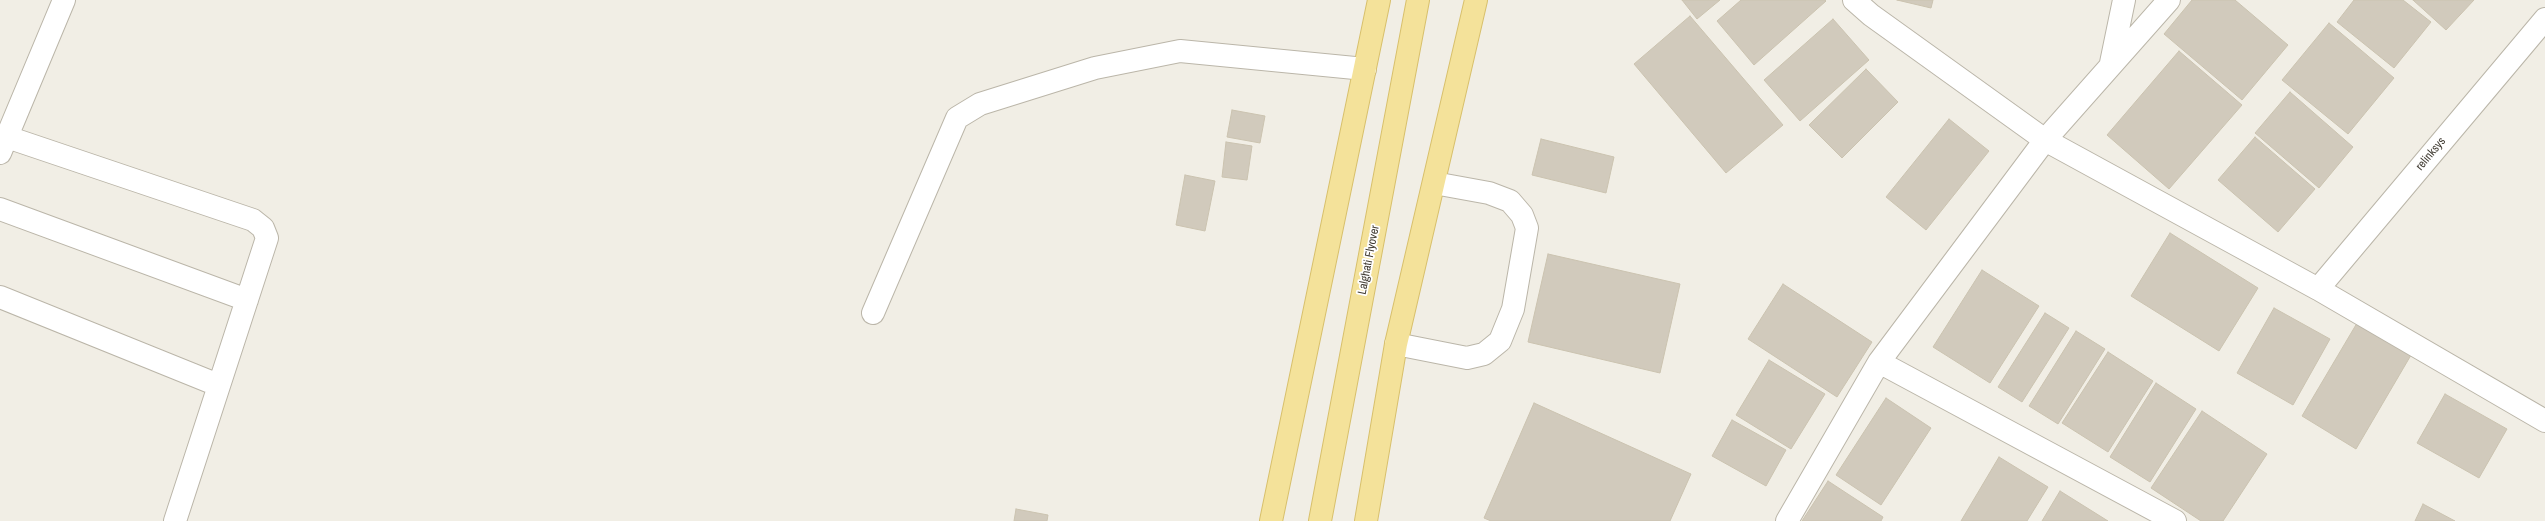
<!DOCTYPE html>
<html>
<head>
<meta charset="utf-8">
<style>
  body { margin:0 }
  canvas { display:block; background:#f1eee5 }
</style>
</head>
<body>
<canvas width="2545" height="521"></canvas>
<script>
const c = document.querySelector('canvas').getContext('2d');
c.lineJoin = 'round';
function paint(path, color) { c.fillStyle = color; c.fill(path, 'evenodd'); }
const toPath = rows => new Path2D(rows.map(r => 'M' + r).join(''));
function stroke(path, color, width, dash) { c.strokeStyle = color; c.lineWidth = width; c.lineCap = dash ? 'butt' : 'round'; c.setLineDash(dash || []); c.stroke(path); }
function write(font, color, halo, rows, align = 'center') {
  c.font = font + ' "Archivo Narrow",sans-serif'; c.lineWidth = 3.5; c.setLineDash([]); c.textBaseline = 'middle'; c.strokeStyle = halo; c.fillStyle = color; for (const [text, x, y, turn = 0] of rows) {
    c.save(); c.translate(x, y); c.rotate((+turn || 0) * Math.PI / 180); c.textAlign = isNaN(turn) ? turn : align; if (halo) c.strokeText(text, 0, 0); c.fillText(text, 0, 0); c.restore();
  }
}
const building = toPath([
  [1682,0,1720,0,1697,19,1682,0],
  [1741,0,1825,0,1826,1,1754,65,1717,21,1741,0],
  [1897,0,1933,0,1931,8,1897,0],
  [2192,0,2235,0,2288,45,2242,100,2164,34,2192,0],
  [2354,0,2403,0,2431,22,2394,68,2337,22,2354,0],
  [2413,0,2474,0,2446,30,2413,0],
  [1690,16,1783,125,1726,173,1634,64,1690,16],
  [1833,19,1869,60,1800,121,1764,80,1833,19],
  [2329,23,2394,78,2348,134,2282,80,2329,23],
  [2179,51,2242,105,2169,189,2107,135,2179,51],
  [1866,69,1898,102,1842,158,1809,125,1866,69],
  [2290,92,2353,147,2319,188,2255,133,2290,92],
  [1232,110,1265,116,1260,143,1227,137,1232,110],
  [1949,119,1989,151,1926,230,1886,197,1949,119],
  [2255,137,2315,189,2278,232,2218,180,2255,137],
  [1541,139,1614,157,1606,193,1532,175,1541,139],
  [1226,142,1252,146,1247,180,1222,177,1226,142],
  [1185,175,1215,181,1205,231,1176,225,1185,175],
  [2170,233,2258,288,2219,351,2131,296,2170,233],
  [1548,254,1680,284,1660,373,1528,342,1548,254],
  [1982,270,2039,306,1990,383,1933,347,1982,270],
  [1783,284,1872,342,1837,397,1748,339,1783,284],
  [2274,308,2330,339,2293,405,2237,373,2274,308],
  [2045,313,2069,328,2022,402,1998,387,2045,313],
  [2360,318,2414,350,2356,449,2302,416,2360,318],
  [2076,331,2105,349,2058,424,2029,406,2076,331],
  [2108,352,2153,381,2108,452,2062,423,2108,352],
  [1769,360,1825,394,1791,449,1736,415,1769,360],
  [2156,383,2196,409,2150,482,2110,457,2156,383],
  [2445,394,2507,429,2479,478,2417,443,2445,394],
  [1886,398,1931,428,1881,505,1836,475,1886,398],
  [1534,403,1691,474,1670,521,1491,521,1484,518,1534,403],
  [2202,411,2267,454,2223,521,2201,521,2151,488,2202,411],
  [1732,420,1786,450,1766,486,1712,456,1732,420],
  [1999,457,2048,487,2027,521,1961,521,1999,457],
  [1828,481,1883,517,1881,521,1802,521,1828,481],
  [2060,491,2108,521,2042,521,2060,491],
  [2423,504,2455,521,2415,521,2423,504],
  [1016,509,1048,515,1047,521,1014,521,1016,509]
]);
paint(building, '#d1cabc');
stroke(building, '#cbc3b0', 1);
const lane = toPath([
  [7,137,253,220,263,228,267,238,175,521],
  [0,153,64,0],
  [0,209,247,300],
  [0,297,218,385],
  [873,313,957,118,980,104,1095,68,1180,51,1365,69],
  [1396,344,1467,358,1484,354,1500,341,1513,309,1527,228,1522,215,1510,201,1489,193,1434,183]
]);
const street = toPath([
  [1854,0,1871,15,2045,140,2318,289,2545,421],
  [2111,63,2124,0],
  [2318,289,2545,19],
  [1879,362,2175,521],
  [1787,521,1879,362,2045,140,2169,0]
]);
const primary = toPath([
  [1271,521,1379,0],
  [1320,521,1418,0],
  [1366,521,1396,344,1476,0]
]);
stroke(lane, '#bbb6a9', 24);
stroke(street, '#bbb6a9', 24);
stroke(primary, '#d8c06c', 24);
stroke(lane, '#fff', 22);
stroke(street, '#fff', 22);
stroke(primary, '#f4e29a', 22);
write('12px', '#433e35', '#fff', [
  ["relinksys",2431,154,-50],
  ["Lalghati Flyover",1369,260,-79]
]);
</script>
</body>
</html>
